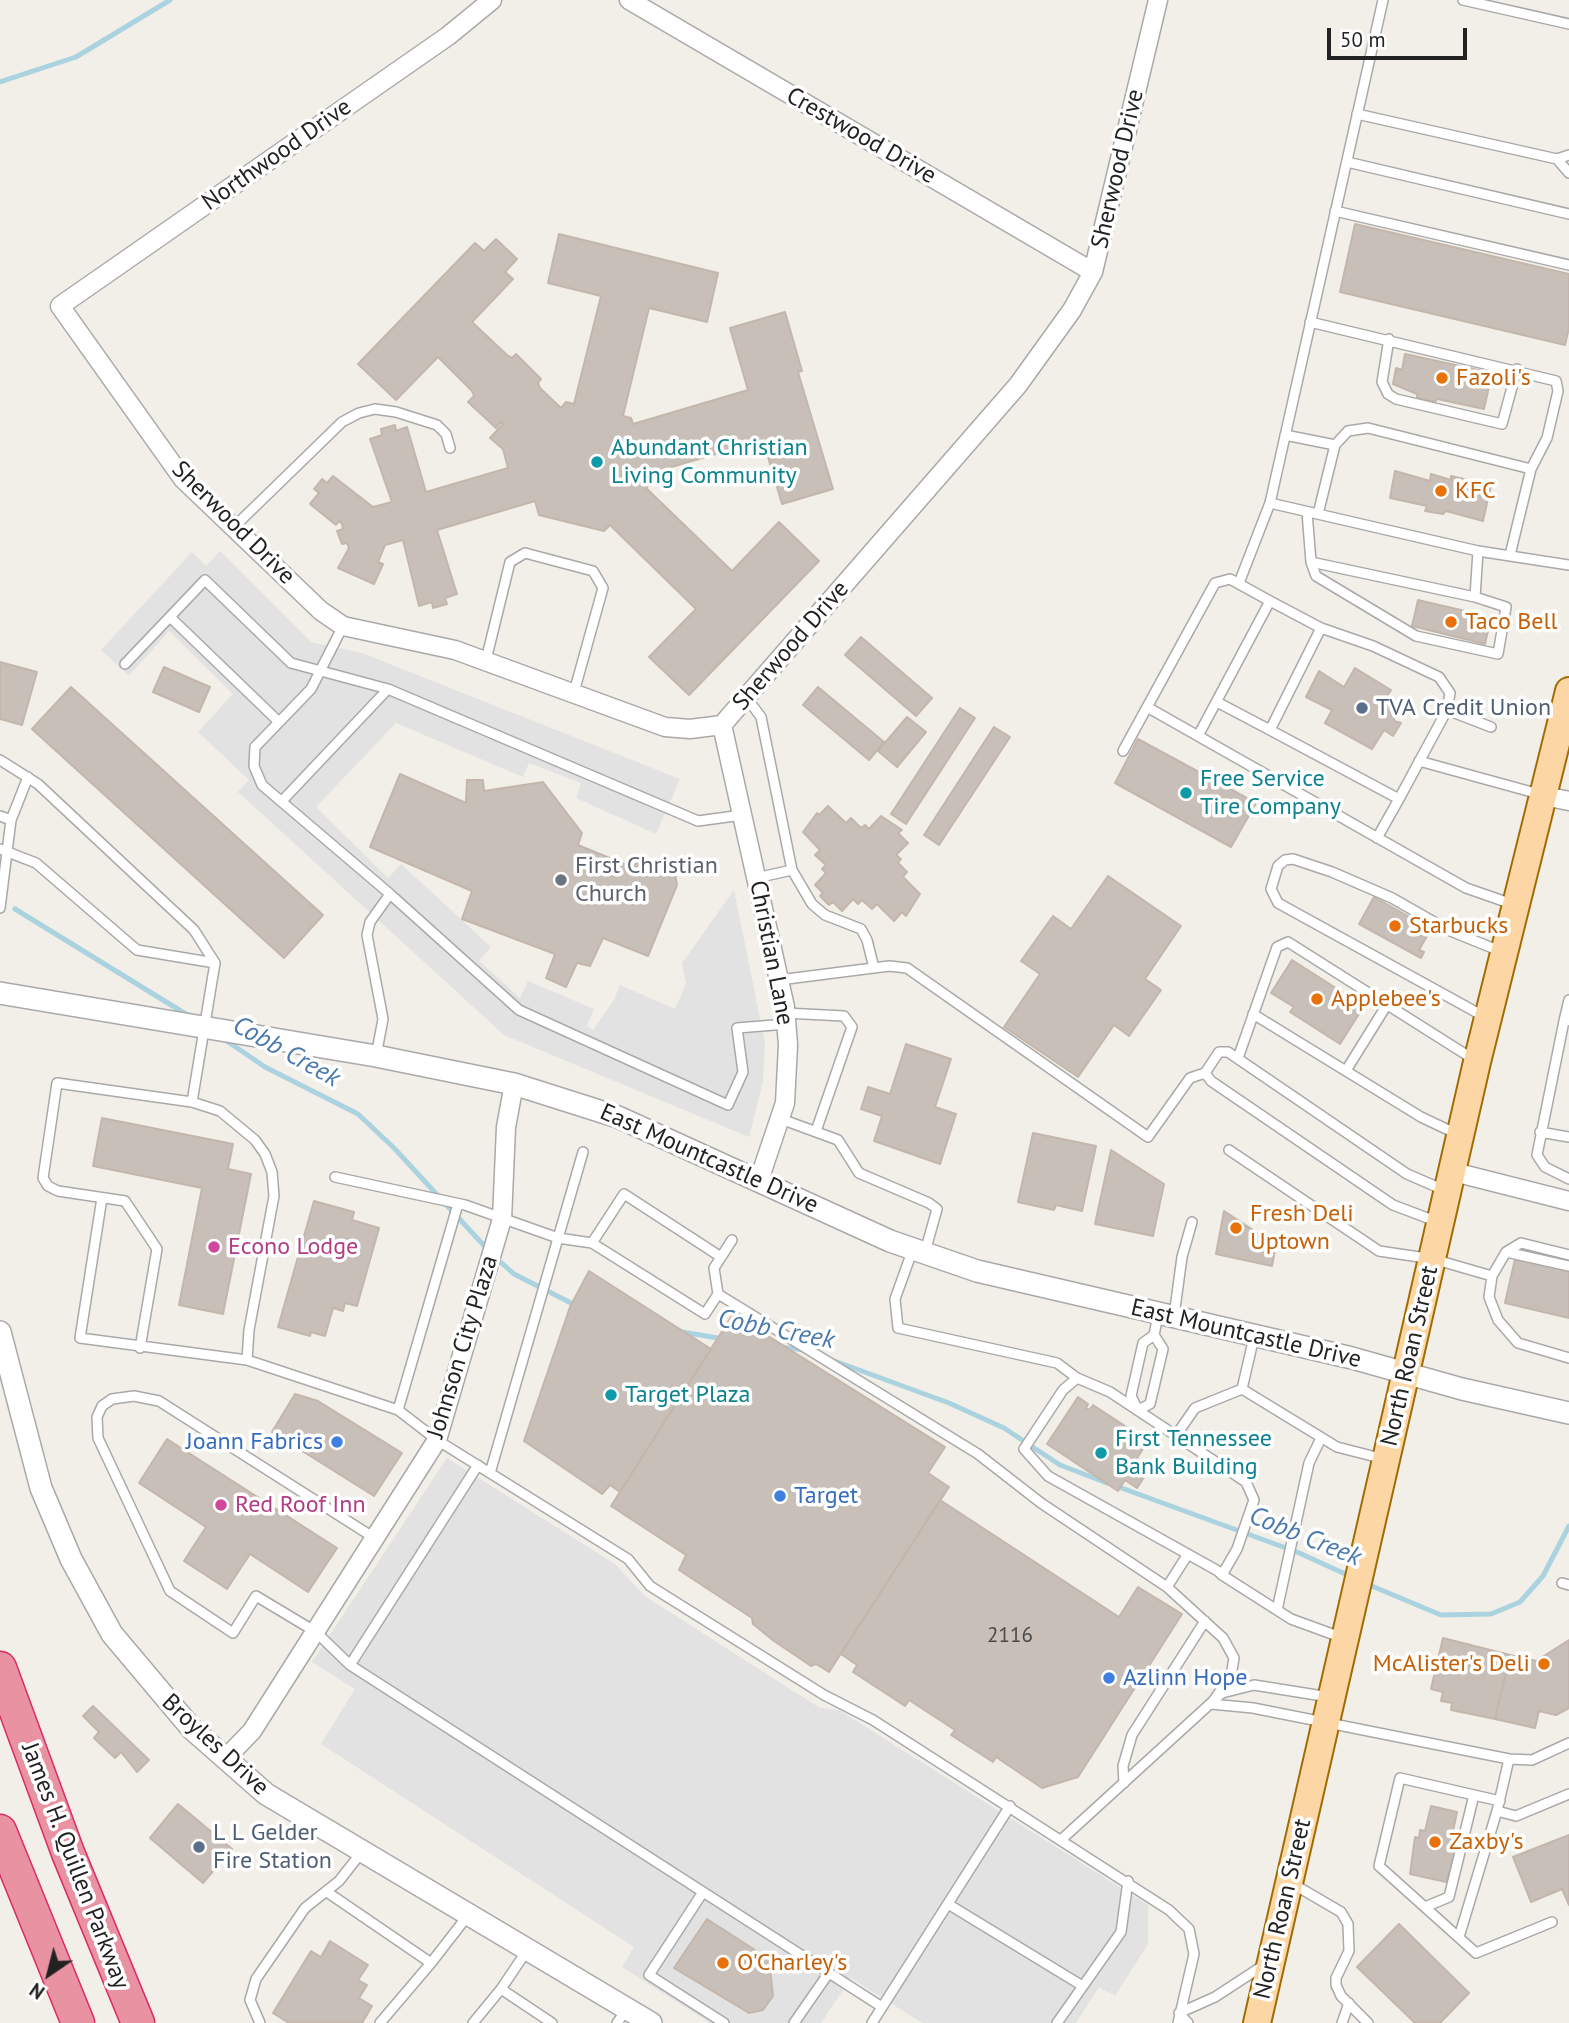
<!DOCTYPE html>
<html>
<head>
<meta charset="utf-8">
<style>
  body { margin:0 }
  #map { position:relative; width:1569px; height:2023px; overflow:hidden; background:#f2efe9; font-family:"PT Sans",sans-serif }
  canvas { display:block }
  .north { position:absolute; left:14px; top:1939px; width:70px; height:70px; -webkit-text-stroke:5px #fff; paint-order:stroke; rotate:215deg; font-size:19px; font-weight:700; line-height:28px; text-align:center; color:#222 }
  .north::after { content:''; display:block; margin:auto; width:24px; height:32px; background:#222; clip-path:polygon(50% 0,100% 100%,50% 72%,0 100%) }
  .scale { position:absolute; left:1327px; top:28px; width:140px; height:32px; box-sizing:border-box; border:4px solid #222; border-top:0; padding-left:9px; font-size:21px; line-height:24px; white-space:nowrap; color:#222; -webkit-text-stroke:5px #fff; paint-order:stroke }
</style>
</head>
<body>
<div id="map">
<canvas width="1569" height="2023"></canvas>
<div class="north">N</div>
<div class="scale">50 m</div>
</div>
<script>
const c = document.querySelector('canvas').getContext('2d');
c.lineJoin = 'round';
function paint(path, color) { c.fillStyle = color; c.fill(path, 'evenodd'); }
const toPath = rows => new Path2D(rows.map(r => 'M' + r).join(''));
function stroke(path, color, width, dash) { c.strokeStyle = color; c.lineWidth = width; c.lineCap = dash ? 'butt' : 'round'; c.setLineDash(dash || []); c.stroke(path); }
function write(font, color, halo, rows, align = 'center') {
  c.font = font + ' "PT Sans",sans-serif'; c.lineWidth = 7; c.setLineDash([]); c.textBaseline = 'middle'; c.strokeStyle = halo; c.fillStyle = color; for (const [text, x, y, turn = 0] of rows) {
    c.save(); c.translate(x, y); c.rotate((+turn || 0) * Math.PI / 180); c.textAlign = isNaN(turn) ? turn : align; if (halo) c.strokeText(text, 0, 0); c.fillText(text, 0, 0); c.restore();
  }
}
paint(toPath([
  [220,551,311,642,362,653,680,779,656,834,576,798,581,783,529,763,523,777,396,723,316,807,388,878,401,864,491,947,479,961,520,998,528,981,594,1009,587,1026,593,1030,614,1000,620,985,675,1009,686,984,682,963,734,890,765,1043,763,1081,749,1137,504,1035,238,792,249,780,198,732,233,694,169,631,129,676,101,650,192,552,206,566],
  [447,1458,615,1564,646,1597,820,1708,839,1710,1148,1905,1148,1944,1115,1996,1099,1987,1076,2023,922,2023,851,1978,821,2023,710,2023,622,1967,634,1947,321,1744,355,1689,312,1662]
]), '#e2e2e2');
stroke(toPath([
  [0,82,76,57,170,0],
  [15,909,189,1016],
  [224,1039,265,1067,358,1114,394,1148,489,1251],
  [496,1258,514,1274,577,1306],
  [682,1332,724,1339],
  [782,1347,804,1350],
  [829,1359,949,1403,1004,1428,1060,1465,1107,1483],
  [1116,1486,1297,1552,1352,1577],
  [1367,1584,1441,1615,1491,1614,1520,1602,1543,1576,1569,1526]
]), '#aad3df', 5);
const building = toPath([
  [1355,224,1569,274,1569,328,1565,345,1340,292,1355,224],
  [559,234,718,273,707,322,649,308,623,416,631,418,633,424,748,390,730,328,785,312,802,371,798,372,833,489,782,504,763,440,648,474,651,483,646,488,732,571,779,522,819,561,689,695,649,657,696,609,610,525,604,531,539,515,535,501,437,530,457,594,445,598,447,604,433,608,432,602,419,606,403,540,385,545,378,562,383,564,374,584,338,568,349,548,347,543,342,544,337,531,343,529,342,524,339,521,336,525,310,504,319,493,314,489,322,479,327,483,333,476,373,507,392,502,370,439,382,435,381,429,395,425,396,431,407,427,426,492,508,468,503,449,490,438,503,424,501,422,496,428,468,402,474,396,472,391,438,357,396,400,358,364,475,243,484,251,496,239,517,259,505,272,513,279,472,322,507,355,512,358,516,354,541,379,538,383,540,388,561,408,566,402,574,404,601,296,548,283,559,234],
  [1405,354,1492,373,1484,409,1437,399,1435,402,1417,398,1417,394,1393,384,1396,368,1402,370,1405,354],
  [1395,471,1430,481,1431,474,1451,480,1451,476,1491,485,1483,521,1446,511,1443,514,1425,511,1427,506,1390,498,1395,471],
  [1418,600,1491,617,1485,644,1412,626,1418,600],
  [861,637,932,698,916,716,845,655,861,637],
  [0,662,37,672,22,725,0,719,0,662],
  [164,667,210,687,199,712,153,692,164,667],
  [1355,668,1391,690,1387,696,1394,700,1394,721,1401,723,1393,736,1384,730,1372,749,1325,723,1332,710,1306,697,1319,671,1344,687,1355,668],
  [71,687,323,915,284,958,32,729,71,687],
  [818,687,884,742,869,760,803,705,818,687],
  [960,708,975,718,906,824,891,814,960,708],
  [907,717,926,732,897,767,878,751,907,717],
  [994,727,1010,737,939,845,924,835,994,727],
  [1138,739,1256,803,1231,847,1115,783,1138,739],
  [400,774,466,803,467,780,483,780,484,791,543,782,582,833,578,845,634,868,638,859,675,874,677,885,648,956,603,938,590,966,577,963,566,987,546,978,555,954,462,919,472,891,370,847,400,774],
  [828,806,846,823,851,818,861,828,865,825,869,829,881,816,902,830,898,833,908,843,896,855,901,859,898,863,907,872,903,877,920,894,906,916,902,912,894,921,877,904,872,909,862,900,858,904,853,899,842,911,833,902,829,905,820,896,823,893,815,885,826,873,822,869,826,865,815,855,820,850,803,832,817,813,819,815,828,806],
  [1108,876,1181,926,1145,979,1161,990,1129,1036,1114,1025,1078,1077,1004,1027,1040,974,1021,961,1053,916,1071,929,1108,876],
  [1374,897,1431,929,1419,950,1424,952,1421,958,1359,924,1374,897],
  [1292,960,1364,1006,1340,1044,1290,1012,1294,1007,1271,993,1292,960],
  [906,1044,951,1059,935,1107,956,1114,940,1164,874,1141,882,1116,861,1109,868,1087,890,1094,906,1044],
  [102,1118,233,1144,228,1169,251,1174,223,1314,179,1305,202,1188,93,1166,102,1118],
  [1033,1133,1096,1146,1082,1211,1056,1205,1054,1210,1018,1202,1033,1133],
  [1111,1150,1164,1184,1153,1236,1095,1224,1111,1150],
  [314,1201,354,1212,352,1220,379,1228,357,1306,345,1303,343,1311,333,1308,325,1336,311,1332,310,1336,278,1327,314,1201],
  [1224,1211,1276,1245,1272,1266,1216,1254,1224,1211],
  [1515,1259,1569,1271,1569,1318,1505,1303,1515,1259],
  [589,1271,711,1349,620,1492,610,1485,602,1494,524,1441,570,1307,589,1271],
  [733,1314,945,1447,928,1473,949,1487,829,1672,816,1664,811,1666,774,1641,753,1624,752,1618,679,1570,686,1555,611,1506,733,1314],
  [295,1394,318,1401,402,1453,374,1496,272,1432,295,1394],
  [1078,1397,1088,1404,1086,1408,1089,1410,1093,1405,1148,1441,1134,1463,1148,1471,1137,1488,1125,1480,1118,1491,1047,1444,1078,1397],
  [167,1439,337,1548,308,1592,250,1554,227,1589,184,1561,206,1527,139,1483,167,1439],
  [940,1500,1119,1617,1138,1587,1182,1614,1078,1777,1042,1788,996,1757,993,1762,951,1735,955,1730,909,1700,905,1706,853,1672,857,1665,841,1654,940,1500],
  [1443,1638,1510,1655,1495,1719,1451,1710,1452,1703,1441,1701,1443,1692,1431,1689,1443,1638],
  [1569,1640,1569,1708,1556,1715,1539,1711,1535,1728,1495,1719,1510,1655,1536,1661,1569,1640],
  [93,1706,149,1760,137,1772,121,1752,115,1758,94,1738,99,1732,83,1716,93,1706],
  [178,1804,232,1849,203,1883,150,1838,178,1804],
  [1431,1806,1457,1812,1452,1836,1457,1837,1457,1847,1446,1882,1410,1874,1415,1837,1419,1838,1420,1830,1425,1831,1431,1806],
  [1569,1835,1569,1905,1562,1889,1531,1902,1513,1857,1569,1835],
  [707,1919,769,1959,773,1996,763,2010,749,2013,674,1968,707,1919],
  [1399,1924,1469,1993,1440,2023,1415,2023,1357,1967,1399,1924],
  [330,1941,368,1965,358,1980,367,1985,359,1998,372,2006,362,2023,289,2023,273,2013,311,1951,321,1957,330,1941]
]);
paint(building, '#c7bfb8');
stroke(building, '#c4b6ab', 2);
const service = toPath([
  [1463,0,1569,24],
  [1357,114,1557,159],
  [1569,155,1557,159,1569,173],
  [1347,162,1569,214],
  [1335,211,1569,265],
  [1310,322,1556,381,1558,391,1547,438,1531,469],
  [1389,339,1382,382,1388,394,1396,399,1502,424,1517,369],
  [1285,435,1335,445],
  [1270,503,1478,551,1569,565],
  [1307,512,1311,562,1316,576,1416,636,1498,654,1506,607,1475,597,1311,562],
  [1318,514,1335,445,1348,431,1368,428,1531,469,1510,555],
  [235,526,342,422,359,413,375,409,396,412,437,425,446,434,450,448],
  [1239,583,1270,503,1383,0],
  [1475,597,1478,551],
  [1270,601,1321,628],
  [170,617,279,722],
  [343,626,311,689,255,747,254,766,262,785,390,894,519,1010,728,1105,743,1072,737,1028,787,1024],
  [486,660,510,562,525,553,593,571,603,588,574,692],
  [125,664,205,580,291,663,388,689,698,821,742,815],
  [746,697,761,717,792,870,812,904,825,915,861,929,867,940,874,968],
  [1217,702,1270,730],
  [1147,707,1466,888,1512,904],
  [1447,710,1491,727],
  [1123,751,1215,583,1230,579,1270,601,1198,736],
  [0,760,38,784,194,930,215,963,192,1102],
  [1419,761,1539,794],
  [282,801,388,689],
  [0,816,11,820,0,908],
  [11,820,28,777],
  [1377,838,1399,799,1447,710,1450,693,1439,677,1373,646,1321,628,1270,730,1399,799],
  [0,849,36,863,137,950,215,963],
  [756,878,792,870],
  [779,980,889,966,907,968,1148,1137,1190,1078,1205,1073,1219,1052,1228,1052,1407,1174,1444,1190],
  [785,1013,844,1016,852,1027,816,1131],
  [1253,1014,1421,1117,1457,1134],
  [1485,1017,1278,903,1271,889,1278,866,1285,860,1293,859,1332,872,1392,898,1448,930,1500,951],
  [1564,1021,1537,1155,1545,1167,1569,1179],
  [1567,1021,1564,1021,1569,1000],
  [376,1056,383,1019,367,935,370,922,390,894],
  [1238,1058,1277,947,1288,942,1473,1059],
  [1347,1069,1388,1003],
  [1205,1073,1211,1081,1393,1205,1438,1222],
  [781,1119,838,1140,859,1173,929,1203,937,1209,925,1252],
  [1540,1132,1569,1137],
  [1229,1150,1379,1251,1433,1259,1492,1276,1489,1297,1498,1320,1518,1343,1569,1358],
  [335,1177,465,1205,558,1238,592,1243,705,1314,718,1294,714,1268,732,1240],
  [102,1198,80,1338,247,1360,398,1410,437,1440,628,1559,650,1586,824,1695,873,1720,1169,1910,1189,1929,1194,1954,1178,2023],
  [592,1243,624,1194,721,1257],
  [913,1249,895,1299,898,1328,1057,1363,1077,1378],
  [1506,1252,1569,1266],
  [1492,1276,1506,1252,1521,1243,1569,1255],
  [718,1294,978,1454,1041,1503,1167,1587,1223,1638,1234,1658,1231,1676,1211,1704],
  [1174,1316,1182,1257,1192,1222],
  [1154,1335,1163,1349,1150,1404,1138,1410,1131,1396,1143,1343,1154,1335,1158,1315],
  [140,1348,157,1249,125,1201,58,1191,48,1186,43,1178,57,1083,192,1102,220,1111,255,1140,265,1154,272,1172,274,1196,249,1330,247,1360],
  [1242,1389,1337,1447,1384,1459],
  [1242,1389,1254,1337],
  [398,1410,458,1204],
  [1177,1434,1195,1408,1242,1389],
  [490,1473,583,1152],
  [376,1539,159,1401,134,1396,112,1399,102,1406,97,1417,98,1438,170,1591,233,1633,256,1596,316,1632,350,1665,882,2007],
  [1222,1575,1237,1549,1254,1500,1246,1482,1110,1392,1077,1378,1063,1390,1024,1449,1048,1476,1218,1571,1222,1575,1291,1619,1343,1638],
  [1562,1583,1569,1585],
  [1167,1587,1188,1554],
  [1277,1610,1309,1463,1321,1438],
  [350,1665,478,1465],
  [1211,1704,1253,1708,1509,1759,1532,1760,1569,1743],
  [1509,1759,1497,1811,1516,1816,1569,1794],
  [1124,1783,1123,1766,1132,1735,1205,1621],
  [1500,1801,1400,1778,1379,1866,1476,1953,1552,1922],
  [1062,1839,1222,1693,1254,1685,1329,1697],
  [1293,1884,1341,1912,1348,1924,1349,1951,1336,1978,1336,1985,1341,1996,1368,2023],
  [327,1892,431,1963,380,2023],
  [703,1892,649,1975,724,2023],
  [948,1904,1081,1985],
  [1425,1907,1449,1897,1474,1795],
  [1459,1937,1497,1811],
  [528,1949,501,1989,552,2023],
  [431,1963,469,1914],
  [260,2023,250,2000,256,1979,305,1908,339,1881,361,1853],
  [473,2023,501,1989],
  [617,2023,627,2009],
  [794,2023,828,1974],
  [872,2023,1010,1806],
  [1057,2023,1121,1932,1128,1881],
  [1188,2023,1179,2013,1215,1997,1264,1965],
  [1342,2023,1349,2003]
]);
const minor = toPath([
  [492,0,448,36,60,306,183,479,321,611,343,626,455,650,665,727,690,729,722,725,1018,385,1072,310,1093,272,1158,0],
  [629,0,1093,272],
  [722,725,785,1007,788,1045,785,1103,759,1180],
  [1544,796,1569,801],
  [1454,1172,1569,1201],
  [225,1759,252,1731,437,1440,502,1219,506,1127,514,1084]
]);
const tertiary = toPath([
  [0,993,376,1056,514,1084,618,1117,890,1241,977,1271,1352,1358,1462,1389,1569,1413],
  [0,1332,41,1488,71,1559,112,1634,192,1729,266,1794,651,2023]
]);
const primary = toPath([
  [1257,2023,1477,1062,1569,691]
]);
const motorway = toPath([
  [0,1668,68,1853,138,2023],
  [0,1831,78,2023]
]);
stroke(service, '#a9a9a9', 12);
stroke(minor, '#a9a9a9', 21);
stroke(tertiary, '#a9a9a9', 24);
stroke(primary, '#a06b00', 30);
stroke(motorway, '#dc2a67', 35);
stroke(service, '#fff', 9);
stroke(minor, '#fff', 18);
stroke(tertiary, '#fff', 21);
stroke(primary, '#fcd6a4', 26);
stroke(motorway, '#e892a2', 32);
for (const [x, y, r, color] of [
  [1442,378,7,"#e8710a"],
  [597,462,7,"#0f9aa8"],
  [1441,491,7,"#e8710a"],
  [1451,622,7,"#e8710a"],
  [1362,708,7,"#5c6f8a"],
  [1186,793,7,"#0f9aa8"],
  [561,880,7,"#6b7280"],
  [1395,926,7,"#e8710a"],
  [1317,999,7,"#e8710a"],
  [1236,1228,7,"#e8710a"],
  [214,1247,7,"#d1479c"],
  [611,1395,7,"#0f9aa8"],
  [337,1442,7,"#3f7fe0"],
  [1101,1453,7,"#0f9aa8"],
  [780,1496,7,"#3f7fe0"],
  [221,1505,7,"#d1479c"],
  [1544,1664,7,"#e8710a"],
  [1109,1678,7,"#3f7fe0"],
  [1435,1842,7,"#e8710a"],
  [199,1847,7,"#5c6f8a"],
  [723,1963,7,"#e8710a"]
]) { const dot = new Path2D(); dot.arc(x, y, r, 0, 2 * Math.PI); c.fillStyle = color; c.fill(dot); stroke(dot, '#fff', 2.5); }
write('21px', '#4b4948', null, [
  ["2116",1010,1636]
]);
write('24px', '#222', '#fff', [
  ["Crestwood Drive",861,136,30],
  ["Northwood Drive",277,155,-35],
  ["Sherwood Drive",1118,169,-77],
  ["Sherwood Drive",233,523,45],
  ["Sherwood Drive",791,646,-49],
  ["Christian Lane",771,953,79],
  ["East Mountcastle Drive",709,1159,24],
  ["East Mountcastle Drive",1246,1334,13],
  ["Johnson City Plaza",463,1347,-73],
  ["North Roan Street",1410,1356,-77],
  ["Broyles Drive",215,1745,43],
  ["James H. Quillen Parkway",75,1866,69],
  ["North Roan Street",1283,1909,-77]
]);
write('24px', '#c56008', '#fff', [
  ["Fazoli's",1456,378],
  ["KFC",1455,491],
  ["Taco Bell",1465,622],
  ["Starbucks",1409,926],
  ["Applebee's",1331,999],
  ["Fresh Deli",1250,1214],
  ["Uptown",1250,1242],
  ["McAlister's Deli",1530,1664,"right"],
  ["Zaxby's",1449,1842],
  ["O'Charley's",737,1963]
], 'left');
write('24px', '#0d838f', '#fff', [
  ["Abundant Christian",611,448],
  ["Living Community",611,476],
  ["Free Service",1200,779],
  ["Tire Company",1200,807],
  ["Target Plaza",625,1395],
  ["First Tennessee",1115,1439],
  ["Bank Building",1115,1467]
], 'left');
write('24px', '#4e5e75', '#fff', [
  ["TVA Credit Union",1376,708],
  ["L L Gelder",213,1833],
  ["Fire Station",213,1861]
], 'left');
write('24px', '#5b616d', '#fff', [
  ["First Christian",575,866],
  ["Church",575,894]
], 'left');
write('24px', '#b23c85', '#fff', [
  ["Econo Lodge",228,1247],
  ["Red Roof Inn",235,1505]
], 'left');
write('24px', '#366cbe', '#fff', [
  ["Joann Fabrics",323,1442,"right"],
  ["Target",794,1496],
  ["Azlinn Hope",1123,1678]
], 'left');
write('italic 26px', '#4a7aab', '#fff', [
  ["Cobb Creek",286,1052,29],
  ["Cobb Creek",776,1330,11],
  ["Cobb Creek",1305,1537,22]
]);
</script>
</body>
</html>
